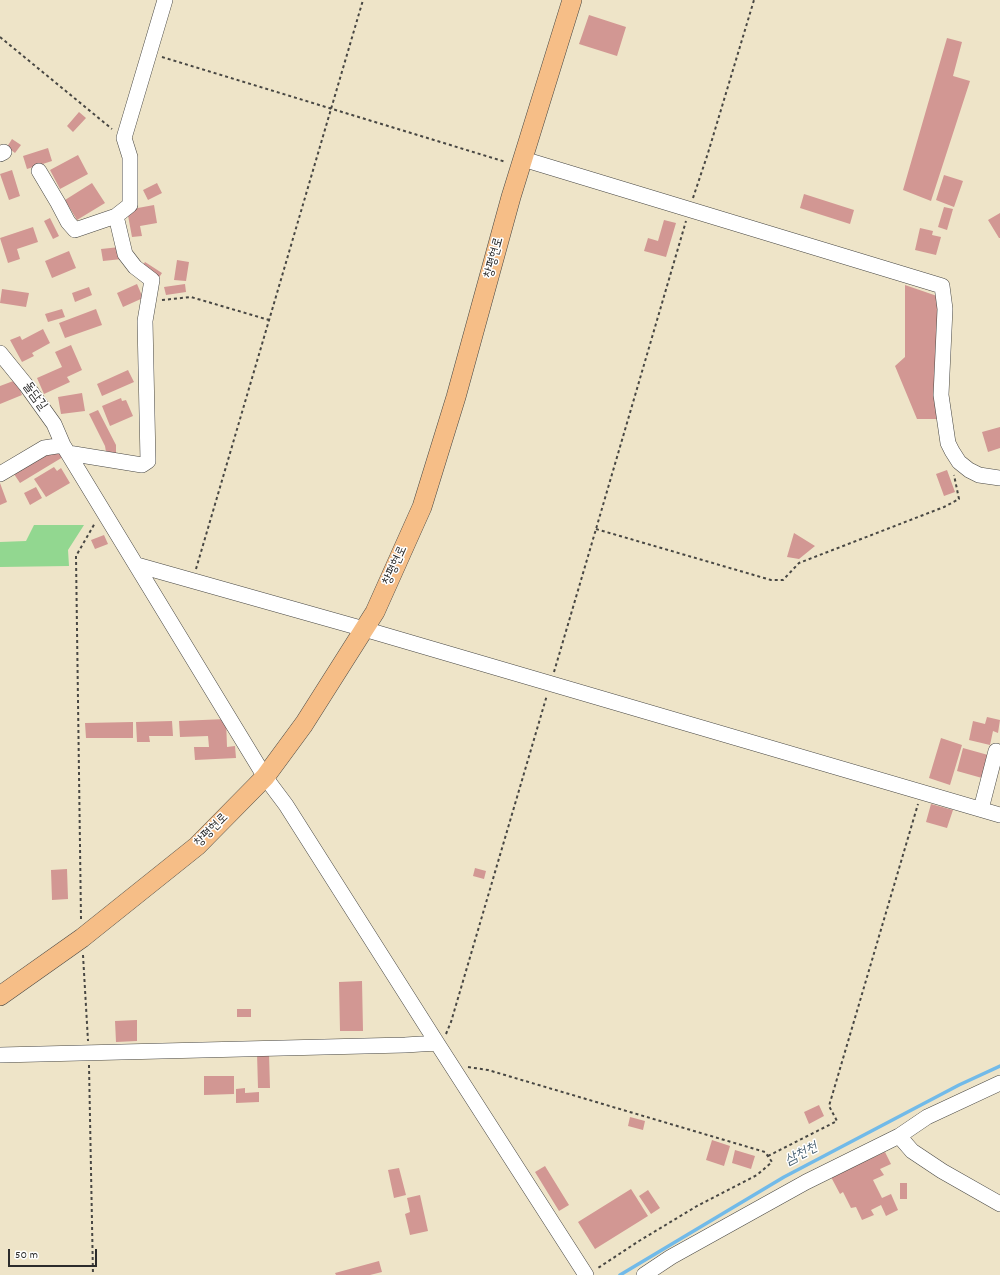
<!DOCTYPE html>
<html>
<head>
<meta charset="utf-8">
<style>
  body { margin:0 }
  #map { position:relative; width:1000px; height:1275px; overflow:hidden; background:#eee4c8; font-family:Dekko,sans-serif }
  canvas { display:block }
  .scale { position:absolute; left:8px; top:1249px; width:89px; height:18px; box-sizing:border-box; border:2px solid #2b2b2b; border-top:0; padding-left:5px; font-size:12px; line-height:14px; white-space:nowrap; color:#2b2b2b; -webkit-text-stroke:3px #fff; paint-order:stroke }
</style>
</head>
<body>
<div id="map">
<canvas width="1000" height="1275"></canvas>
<div class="scale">50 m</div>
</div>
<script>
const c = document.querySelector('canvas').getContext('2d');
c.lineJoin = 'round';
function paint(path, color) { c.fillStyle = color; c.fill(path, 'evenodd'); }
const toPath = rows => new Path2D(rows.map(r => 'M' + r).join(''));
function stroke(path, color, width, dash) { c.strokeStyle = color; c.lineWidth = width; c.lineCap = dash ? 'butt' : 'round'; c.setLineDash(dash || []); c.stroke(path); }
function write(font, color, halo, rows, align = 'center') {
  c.font = font + ' Dekko,"Poor Story",sans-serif'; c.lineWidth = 3; c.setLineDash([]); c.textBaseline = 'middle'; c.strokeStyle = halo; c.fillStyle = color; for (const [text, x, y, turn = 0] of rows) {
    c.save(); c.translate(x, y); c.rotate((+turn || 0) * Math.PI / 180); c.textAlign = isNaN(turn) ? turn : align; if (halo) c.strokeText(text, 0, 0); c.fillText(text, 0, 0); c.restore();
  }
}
paint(toPath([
  [34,525,84,525,68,550,69,566,0,567,0,542,26,541]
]), '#92d790');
stroke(toPath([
  [620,1275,784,1177,959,1085,1000,1066]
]), '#71bae9', 3.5);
paint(toPath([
  [589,15,626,27,617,56,579,44],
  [947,38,962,42,953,76,970,81,931,201,903,190],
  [79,112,86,118,73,132,67,126],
  [12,139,21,145,15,153,7,147],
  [48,148,52,161,27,169,23,156],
  [78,155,88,174,60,189,50,170],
  [12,170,20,196,9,200,0,174],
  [944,175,963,181,954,207,936,200],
  [92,183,105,203,77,220,65,200],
  [157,183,162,193,148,200,143,190],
  [804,194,854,210,850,224,800,208],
  [154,205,157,223,140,226,142,236,132,237,127,210],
  [944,207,953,209,947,230,938,227],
  [1000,213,1000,238,999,238,988,220],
  [50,218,59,236,53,239,44,221],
  [664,220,676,223,666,257,644,251,648,238,658,241],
  [33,227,38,242,17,249,20,259,8,263,0,238],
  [920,228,933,231,932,235,941,237,936,255,915,250],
  [120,247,122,259,103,261,101,249],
  [69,251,76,268,52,278,45,261],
  [177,260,189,262,186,281,174,280],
  [145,262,162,273,158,279,141,268],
  [137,284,143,298,123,307,117,293],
  [185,284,186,292,166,295,164,287],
  [905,285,937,296,938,419,917,419,895,366,905,357],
  [89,287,92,295,75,302,72,293],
  [2,289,29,293,26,307,0,303],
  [62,309,65,317,48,322,45,314],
  [96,309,102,325,65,338,59,323],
  [43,329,50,343,32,353,34,356,22,362,10,340,20,336,22,340],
  [71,345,82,370,67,377,70,382,44,394,37,378,62,367,55,352],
  [128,370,134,382,102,396,97,384],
  [16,380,22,395,0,404,0,386],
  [82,393,85,411,61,414,58,397],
  [121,398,122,401,126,400,133,416,110,426,102,406],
  [98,410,116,445,116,454,106,452,105,446,89,414],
  [1000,427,1000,448,988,452,982,432],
  [57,448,63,457,20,483,14,474],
  [54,467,57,471,61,468,70,483,46,497,34,479],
  [947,470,955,492,944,496,936,474],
  [0,483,7,502,0,505],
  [36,487,42,498,30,505,24,493],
  [794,533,815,546,799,559,787,557],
  [104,535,108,544,95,549,91,540],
  [987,717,1000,720,998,733,993,731,990,745,969,740,973,721,985,724],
  [226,719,227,747,235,746,236,758,195,760,194,747,209,747,208,736,180,737,179,721],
  [172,721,173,736,149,736,150,742,137,742,136,722],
  [133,722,133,738,86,738,85,723],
  [941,738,962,745,950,785,929,778],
  [963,748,988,755,982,778,957,771],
  [931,804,953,810,947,828,926,822],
  [475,868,486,871,484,879,473,876],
  [67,869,68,899,52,900,51,870],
  [362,981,363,1031,340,1031,339,982],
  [237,1009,251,1009,251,1017,237,1017],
  [137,1020,137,1041,116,1042,115,1021],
  [257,1053,269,1053,270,1088,258,1088],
  [204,1076,234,1076,234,1094,204,1095],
  [245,1088,245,1093,259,1092,259,1102,236,1103,236,1089],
  [819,1105,824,1116,809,1124,804,1112],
  [630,1117,645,1121,643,1130,628,1126],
  [712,1140,730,1146,724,1166,706,1160],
  [735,1150,755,1156,751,1169,732,1163],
  [885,1152,891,1164,880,1169,884,1175,873,1180,882,1198,891,1194,898,1210,886,1216,881,1205,871,1210,874,1215,862,1220,856,1207,851,1208,843,1192,840,1194,831,1177],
  [545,1166,569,1205,559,1211,535,1172],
  [399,1168,406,1195,394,1198,388,1170],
  [900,1183,907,1183,907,1199,900,1199],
  [631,1189,648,1216,595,1249,578,1222],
  [648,1190,660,1208,651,1214,639,1196],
  [420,1195,428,1231,410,1235,405,1214,410,1212,407,1198],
  [379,1261,382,1272,370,1275,336,1275,335,1273]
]), '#d29793');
const minor = toPath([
  [0,154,4,152],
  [523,159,942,286,945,309,941,395,948,443,952,451,959,462,969,470,979,475,1000,478],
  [39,171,58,203,68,222,75,230,116,216],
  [0,353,26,385,54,424,63,445,265,777,286,805,437,1043,586,1275],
  [68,453,142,465,148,461,145,321,152,280,135,267,125,254,116,216,130,205,130,157,124,138,165,0],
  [0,474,44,448,63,445],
  [137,565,364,629,1000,815],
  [981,809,996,751],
  [0,1055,405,1045,437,1043],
  [899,1136,927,1117,1000,1083],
  [644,1275,671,1257,806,1182,899,1136,912,1151,942,1171,1000,1204]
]);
const major = toPath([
  [0,996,82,938,197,846,265,777,304,724,375,612,422,507,456,397,511,197,572,0]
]);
stroke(minor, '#484743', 16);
stroke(major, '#484743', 20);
stroke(toPath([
  [0,37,112,129],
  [162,57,506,162],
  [693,198,708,153,754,0],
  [162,300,191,297,269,320],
  [596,529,771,580,783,580,799,563,944,507,959,499,954,475],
  [196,569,363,0],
  [554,672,596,529,686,221],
  [81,919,76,556,95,523],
  [83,955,88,1041],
  [446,1034,451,1022,547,695],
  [89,1065,93,1275],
  [468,1067,488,1070,765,1152,772,1162,757,1175,697,1206,639,1241,598,1268],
  [768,1156,837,1121,829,1106,918,804]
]), '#484743', 2, [3, 3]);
stroke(minor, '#fff', 15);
stroke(major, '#f6be87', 19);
write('13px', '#2b2b2b', '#fff', [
  ["창평현로",495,258,-75],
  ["돌담길",34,397,54],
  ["창평현로",396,566,-66],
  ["창평현로",212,831,-45]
]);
write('italic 14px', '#445d6e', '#fff', [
  ["삼천천",802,1155,-27]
]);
</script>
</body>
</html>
